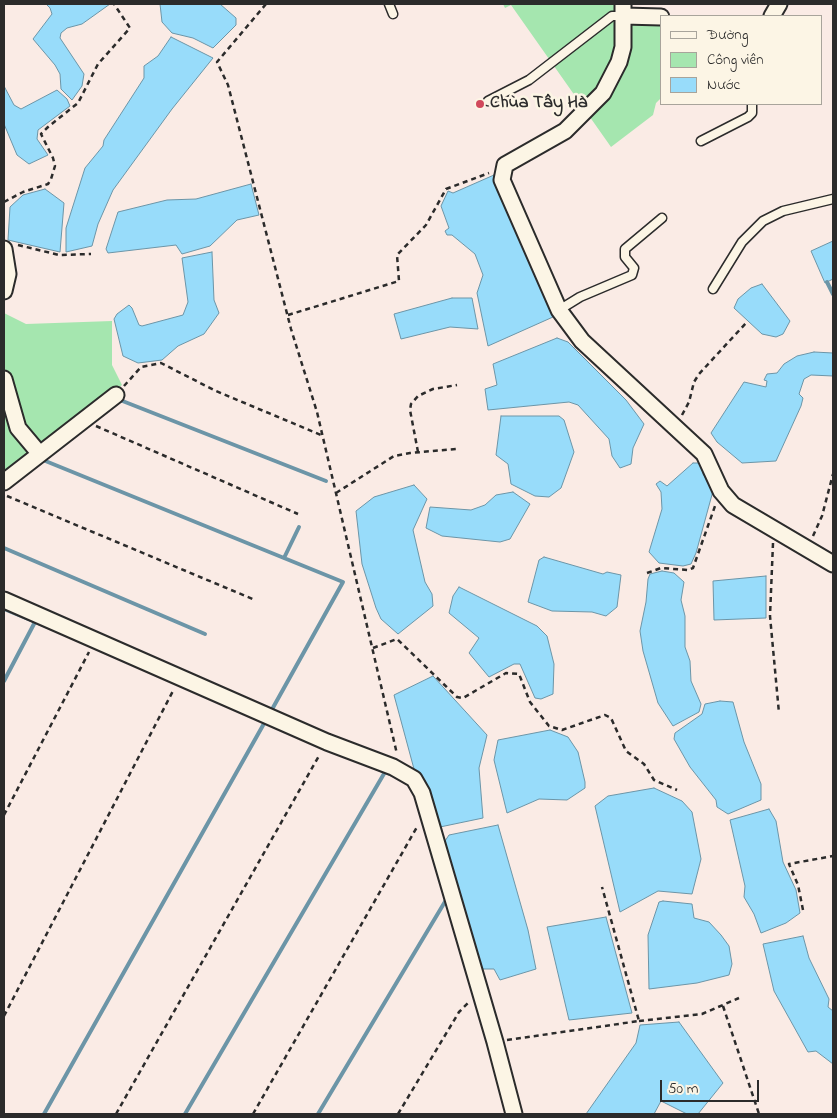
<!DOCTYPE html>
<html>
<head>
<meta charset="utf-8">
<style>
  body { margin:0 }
  #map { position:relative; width:837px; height:1118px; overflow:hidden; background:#faebe5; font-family:"Indie Flower",sans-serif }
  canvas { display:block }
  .frame { position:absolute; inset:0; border:5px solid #2b2b2b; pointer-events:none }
  .legend { position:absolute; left:660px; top:15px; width:162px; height:90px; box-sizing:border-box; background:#fcf5e5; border:1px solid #a8a49b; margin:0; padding:6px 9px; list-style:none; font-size:15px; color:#2b2b2b }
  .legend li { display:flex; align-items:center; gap:10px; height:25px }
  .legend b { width:25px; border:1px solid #a8a49b }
  .scale { position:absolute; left:660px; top:1080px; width:99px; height:22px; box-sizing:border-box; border:2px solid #2b2b2b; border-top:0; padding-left:6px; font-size:15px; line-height:18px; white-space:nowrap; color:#2b2b2b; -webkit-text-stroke:4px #fcf5e5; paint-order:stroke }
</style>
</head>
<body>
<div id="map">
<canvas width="837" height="1118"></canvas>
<div class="frame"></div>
<ul class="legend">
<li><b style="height:6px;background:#fcf5e5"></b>Đường</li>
<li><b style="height:14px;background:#a5e6af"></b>Công viên</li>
<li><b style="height:14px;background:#98dcfa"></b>Nước</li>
</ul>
<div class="scale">50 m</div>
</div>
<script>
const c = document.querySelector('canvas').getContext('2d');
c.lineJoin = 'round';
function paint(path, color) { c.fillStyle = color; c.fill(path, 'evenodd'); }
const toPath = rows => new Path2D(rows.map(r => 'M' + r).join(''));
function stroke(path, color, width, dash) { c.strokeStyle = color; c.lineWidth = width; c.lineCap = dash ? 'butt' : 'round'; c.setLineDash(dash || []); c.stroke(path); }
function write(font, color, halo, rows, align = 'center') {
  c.font = font + ' "Indie Flower",sans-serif'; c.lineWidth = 5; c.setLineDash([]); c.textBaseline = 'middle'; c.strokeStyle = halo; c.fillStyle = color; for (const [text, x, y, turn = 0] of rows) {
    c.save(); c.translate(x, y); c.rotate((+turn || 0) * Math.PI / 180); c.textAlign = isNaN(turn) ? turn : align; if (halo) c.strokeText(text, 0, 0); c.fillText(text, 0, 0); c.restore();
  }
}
paint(toPath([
  [503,4,620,4,621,19,661,20,661,98,656,103,653,115,611,147,511,5,505,8],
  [4,313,26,324,112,321,112,365,122,385,40,450,21,426,6,378,4,358],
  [4,389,35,453,4,478]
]), '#a5e6af');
const water = toPath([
  [46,4,110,4,82,24,67,28,61,33,60,38,84,74,82,86,72,100,61,89,60,74,55,65,33,39,52,14,50,8,46,4],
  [160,4,220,4,236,18,236,25,213,48,193,38,172,33,162,22,160,4],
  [171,37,213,58,172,109,113,190,98,224,92,246,66,252,66,228,85,168,103,146,104,140,144,78,144,66,158,56,171,37],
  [4,86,14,105,21,109,57,90,67,99,70,106,38,130,37,139,48,155,29,164,17,155,4,124,4,86],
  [494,175,553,317,488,346,477,293,483,275,475,254,452,235,447,235,445,231,449,228,441,206,448,191,453,193,494,175],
  [251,184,259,215,237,220,210,246,182,254,176,245,108,253,106,249,118,212,167,200,196,199,251,184],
  [45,189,64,203,60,252,8,240,10,207,23,195,45,189],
  [833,241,833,279,825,283,811,251,833,241],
  [212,252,214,300,219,313,204,334,178,346,162,360,138,363,123,356,114,319,117,314,129,305,132,308,139,325,142,326,183,315,188,302,182,258,212,252],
  [762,284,790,321,783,334,776,337,762,334,734,308,738,299,751,288,762,284],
  [452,298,472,298,478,329,450,327,401,339,394,314,452,298],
  [557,338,568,342,626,400,644,424,633,448,631,464,620,468,612,456,609,439,578,405,569,402,488,410,485,389,497,385,493,364,557,338],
  [814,352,833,353,833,376,811,375,804,379,799,394,803,398,801,406,776,461,742,463,717,442,711,433,744,382,766,387,767,381,764,380,767,374,777,373,784,364,797,356,814,352],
  [501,416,559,416,564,420,574,452,561,488,549,497,535,496,511,484,508,464,496,455,501,416],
  [693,463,701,463,703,474,713,491,696,553,691,564,683,566,659,563,649,552,662,509,661,492,656,484,660,481,667,486,693,463],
  [414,485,427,499,413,530,425,582,432,594,433,606,398,634,381,619,376,608,362,564,356,511,374,497,414,485],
  [513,492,530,504,510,539,500,542,442,536,426,528,430,507,471,510,485,505,496,495,513,492],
  [544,557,603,574,607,572,621,575,617,607,606,616,592,612,552,611,528,602,539,560,544,557],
  [662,571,674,573,684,582,681,600,685,616,685,647,690,661,691,681,701,704,699,712,673,726,658,703,643,651,640,631,646,602,648,579,650,574,662,571],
  [766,576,766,618,714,620,713,581,766,576],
  [459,587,537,626,547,636,554,664,553,694,541,699,535,698,520,664,514,664,489,677,469,653,479,638,449,613,453,596,459,587],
  [433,676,487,735,479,768,483,818,440,827,427,787,414,769,394,695,433,676],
  [720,701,733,702,744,742,761,784,761,800,728,814,717,807,716,800,690,767,674,739,675,733,702,714,705,704,720,701],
  [550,730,568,737,578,752,585,782,585,788,567,800,539,799,507,813,494,760,498,740,550,730],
  [654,788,682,801,692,812,701,859,692,894,658,891,620,912,595,806,608,796,654,788],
  [769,809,776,821,783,862,796,890,800,913,786,923,761,933,754,914,744,897,745,886,730,820,769,809],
  [498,825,528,930,536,969,500,980,494,969,480,969,443,844,449,835,498,825],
  [663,901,692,904,694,918,709,922,721,935,729,946,732,964,729,975,697,983,649,989,648,935,659,902,663,901],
  [606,917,632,1013,569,1020,547,927,606,917],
  [803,936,809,958,829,999,828,1007,833,1011,833,1064,816,1051,808,1052,774,991,763,944,803,936],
  [679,1022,723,1083,698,1114,687,1114,661,1101,654,1114,586,1114,636,1043,640,1025,679,1022]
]);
paint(water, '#98dcfa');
stroke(water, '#6c95a7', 1);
stroke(toPath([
  [827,282,833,294],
  [118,402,120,400,326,481],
  [43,460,343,582,270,713],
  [4,548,205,634],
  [284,558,299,527],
  [4,609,55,630],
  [4,681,35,622],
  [380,770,395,776],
  [44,1114,266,720],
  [185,1114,385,772],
  [318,1114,446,900]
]), '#6c95a7', 4);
const service = toPath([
  [389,4,393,14],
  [488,101,529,80,612,16,624,16],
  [701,141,748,117,752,113,752,104],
  [713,289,742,242,763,221,783,211,833,199],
  [559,310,580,297,632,275,634,268,625,257,625,249,662,218]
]);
const minor = toPath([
  [623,4,623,47,619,62,603,93,565,131,505,165,502,180,559,310,582,341,704,454,721,491,733,505,833,564],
  [624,16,661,17],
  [772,16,779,4],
  [4,249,8,274,4,291],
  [4,379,18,428,39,453],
  [4,482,116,395],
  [4,600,327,742,393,767,414,779,422,793,495,1042,514,1114]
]);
stroke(service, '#2b2b2b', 11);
stroke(minor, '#2b2b2b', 19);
stroke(toPath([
  [266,4,217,62,228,85,291,329,317,412,397,754],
  [4,202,23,192,48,184,51,179,55,166,53,158,41,134,48,127,78,103,98,64,130,28,114,4],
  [18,245,59,255,91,254],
  [288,315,399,281,397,255,426,225,446,189,489,173],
  [124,386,141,367,161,363,216,391,321,435],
  [682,415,689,402,694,382,699,374,746,323],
  [96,426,298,514],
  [418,452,410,410,411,404,418,396,433,389,457,385],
  [336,493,394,456,410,453,456,449],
  [7,496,255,600],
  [813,536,822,516,833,474],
  [773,543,770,616,779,713],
  [647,573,661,568,688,570,693,568,715,506],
  [373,648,397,639,457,697,463,698,506,673,519,674,530,702,549,726,562,730,605,715,611,718,626,751,644,764,654,780,677,790],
  [4,815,89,652],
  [803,910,798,885,789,864,833,856],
  [723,1006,759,1114],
  [4,1016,174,689],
  [639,1021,702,1014,739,998],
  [507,1040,639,1021,602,887],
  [116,1114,320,754],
  [253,1114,417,827],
  [398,1114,459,1012,469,1002]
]), '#2b2b2b', 2.5, [5, 4]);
stroke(service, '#fcf5e5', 8);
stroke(minor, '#fcf5e5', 15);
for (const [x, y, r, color] of [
  [480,104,5,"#d1495b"]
]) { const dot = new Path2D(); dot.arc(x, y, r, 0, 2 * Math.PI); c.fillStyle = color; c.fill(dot); stroke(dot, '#fcf5e5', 2); }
write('bold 18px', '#2b2b2b', '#fcf5e5', [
  ["Chùa Tây Hà",490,104]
], 'left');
</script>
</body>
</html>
